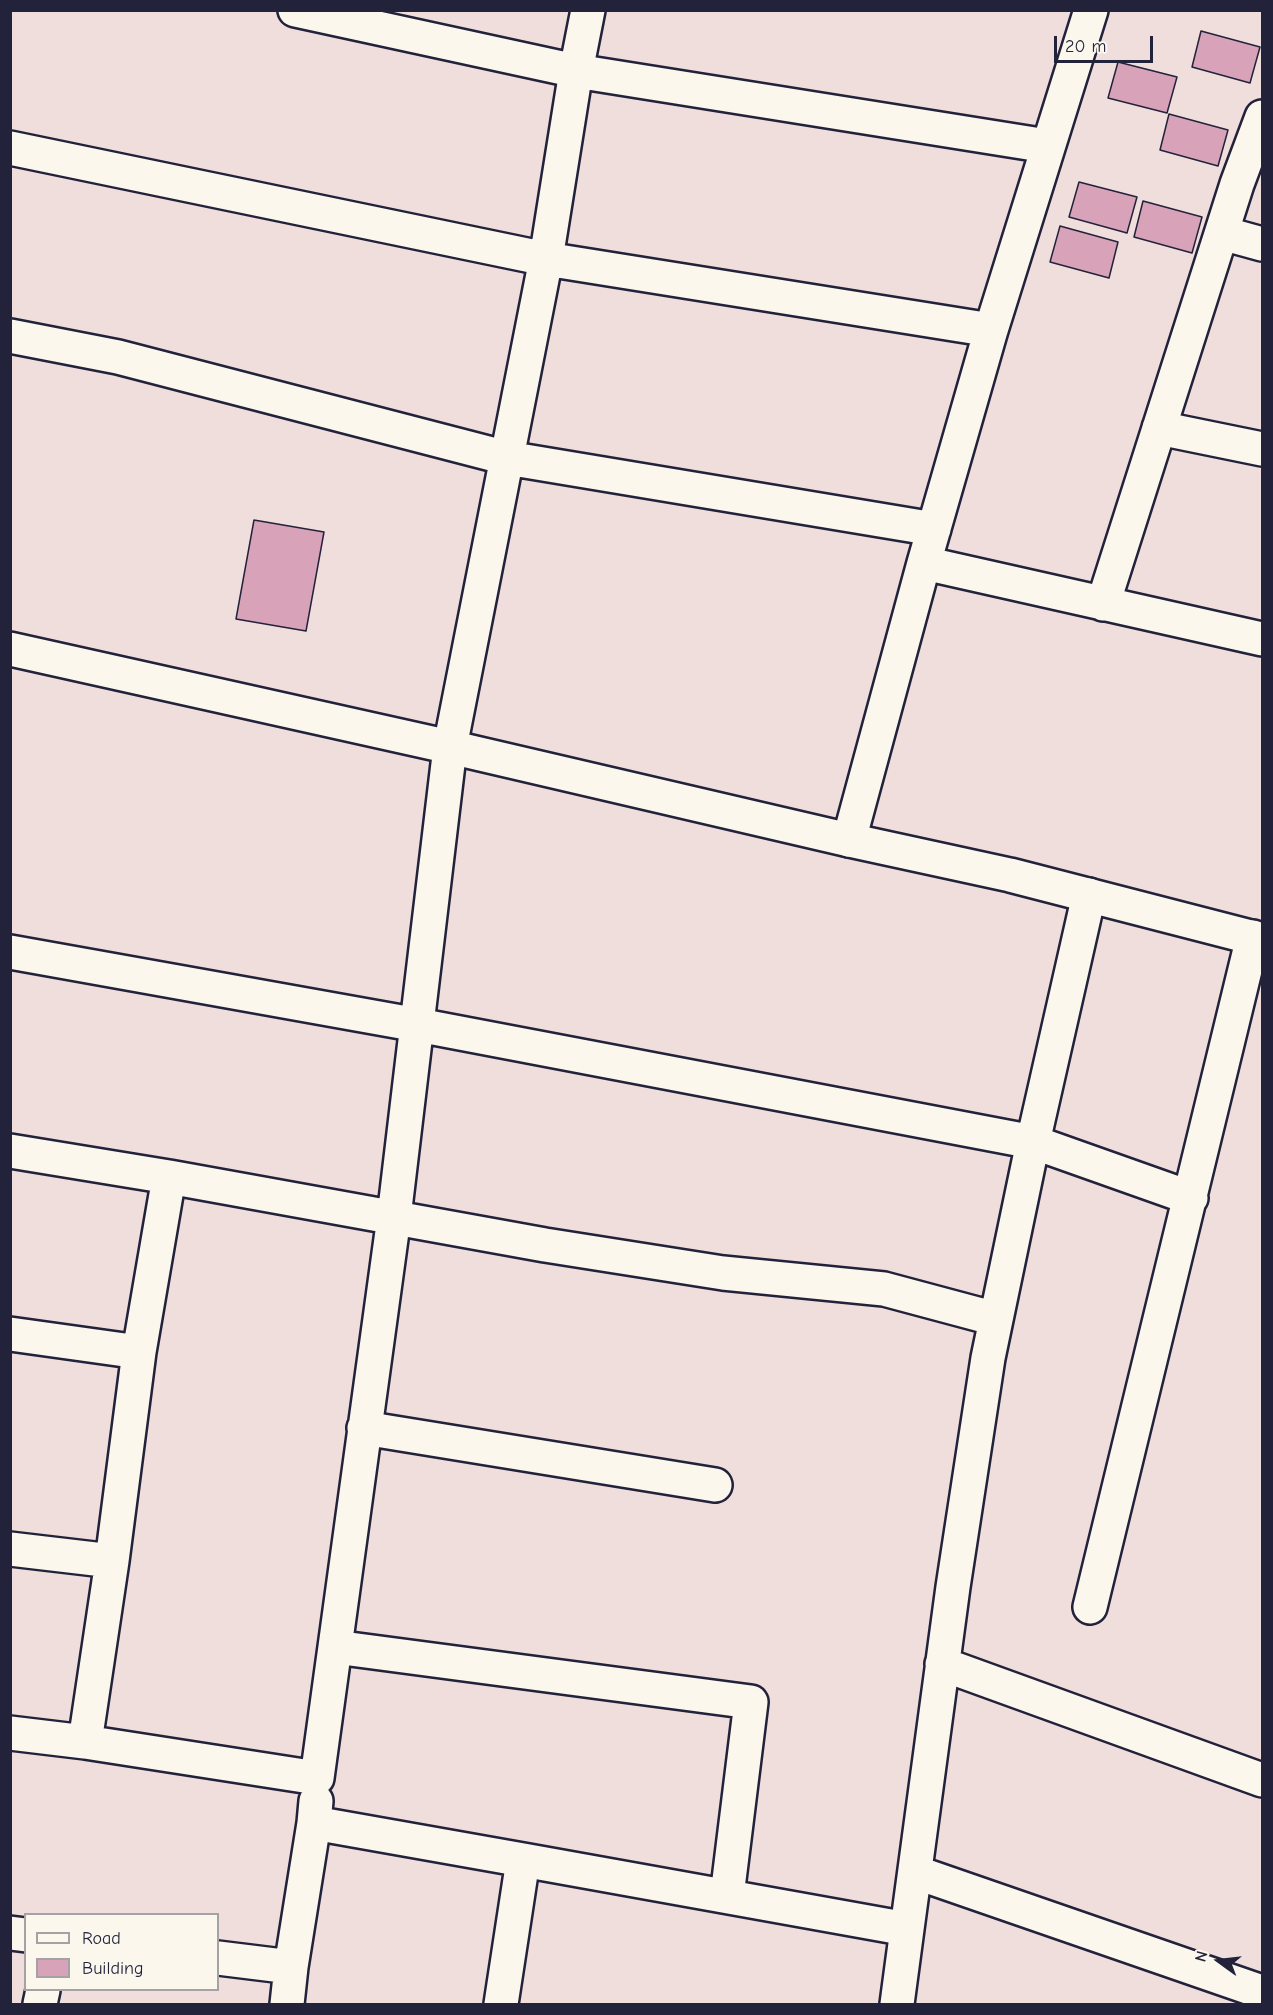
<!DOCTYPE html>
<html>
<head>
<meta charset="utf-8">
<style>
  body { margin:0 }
  #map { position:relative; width:1273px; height:2015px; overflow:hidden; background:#f0dedc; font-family:"Comic Neue",sans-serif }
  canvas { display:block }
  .frame { position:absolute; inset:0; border:12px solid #22223b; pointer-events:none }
  .legend { position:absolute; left:24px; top:1913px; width:195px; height:78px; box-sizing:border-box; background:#fbf7ec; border:2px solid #a4a2a5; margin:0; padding:8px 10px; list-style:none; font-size:18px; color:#22223b }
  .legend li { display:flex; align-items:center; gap:12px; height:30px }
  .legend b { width:30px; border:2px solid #a4a2a5 }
  .north { position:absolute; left:1189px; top:1931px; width:60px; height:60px; -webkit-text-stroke:4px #fbf7ec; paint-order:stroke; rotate:285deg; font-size:16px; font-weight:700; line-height:24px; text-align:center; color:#22223b }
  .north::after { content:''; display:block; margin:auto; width:21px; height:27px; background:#22223b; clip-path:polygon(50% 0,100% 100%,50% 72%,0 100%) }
  .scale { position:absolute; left:1054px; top:36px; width:99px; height:27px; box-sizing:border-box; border:3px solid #22223b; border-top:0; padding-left:8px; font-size:18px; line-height:21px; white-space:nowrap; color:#22223b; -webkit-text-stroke:4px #fbf7ec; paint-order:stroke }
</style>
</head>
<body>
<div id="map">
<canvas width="1273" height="2015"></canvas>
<div class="frame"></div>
<ul class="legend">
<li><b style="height:8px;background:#fbf7ec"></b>Road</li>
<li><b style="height:16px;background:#d8a2b8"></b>Building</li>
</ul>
<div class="north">N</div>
<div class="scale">20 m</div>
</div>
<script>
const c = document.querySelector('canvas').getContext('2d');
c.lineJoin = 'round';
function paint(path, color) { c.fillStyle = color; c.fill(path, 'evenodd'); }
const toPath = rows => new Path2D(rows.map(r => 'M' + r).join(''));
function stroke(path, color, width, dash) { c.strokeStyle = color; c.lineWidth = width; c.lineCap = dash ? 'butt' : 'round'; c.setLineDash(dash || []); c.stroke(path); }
const building = toPath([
  [1201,31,1260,47,1250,83,1192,67,1201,31],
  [1118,62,1177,77,1167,113,1108,98,1118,62],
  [1169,114,1228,130,1218,166,1160,150,1169,114],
  [1079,182,1137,197,1127,233,1069,217,1079,182],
  [1143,201,1202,217,1192,253,1134,237,1143,201],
  [1060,226,1118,242,1109,278,1050,262,1060,226],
  [254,520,324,532,306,631,236,619,254,520]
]);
paint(building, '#d8a2b8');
stroke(building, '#22223b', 1.5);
const minor = toPath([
  [295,10,576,71,1047,146],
  [10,148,546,259,991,330],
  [1222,233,1262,244],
  [10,336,118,357,507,458,934,529],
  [1159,428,1262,449],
  [924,563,1262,639],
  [1103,604,1237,184,1262,117],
  [849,840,924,563,991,330,1091,10],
  [10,952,418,1025,1033,1142,1089,895],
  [10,1151,169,1177,139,1352,112,1561],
  [169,1177,545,1245,723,1273,884,1289,996,1319],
  [10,1334,139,1352],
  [364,1428,715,1485],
  [10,1549,112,1561,85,1742],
  [1090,1607,1253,937],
  [335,1647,751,1702,727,1896],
  [942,1664,1262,1780],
  [10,1733,85,1742,317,1778,394,1217,450,747,546,259,576,71,588,10],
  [314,1823,523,1860,501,2004],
  [523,1860,907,1929,953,1587,988,1358,1033,1142,1191,1198],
  [915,1872,1262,1992],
  [10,1933,26,1935],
  [218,1958,291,1967],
  [40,2004,43,1990],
  [287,2004,291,1967,314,1823,316,1801],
  [897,2004,907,1929]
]);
const secondary = toPath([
  [10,649,450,747,849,840,1010,875,1262,940]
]);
stroke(minor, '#22223b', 38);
stroke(secondary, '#22223b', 38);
stroke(minor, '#fbf7ec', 33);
stroke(secondary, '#fbf7ec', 33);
</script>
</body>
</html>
